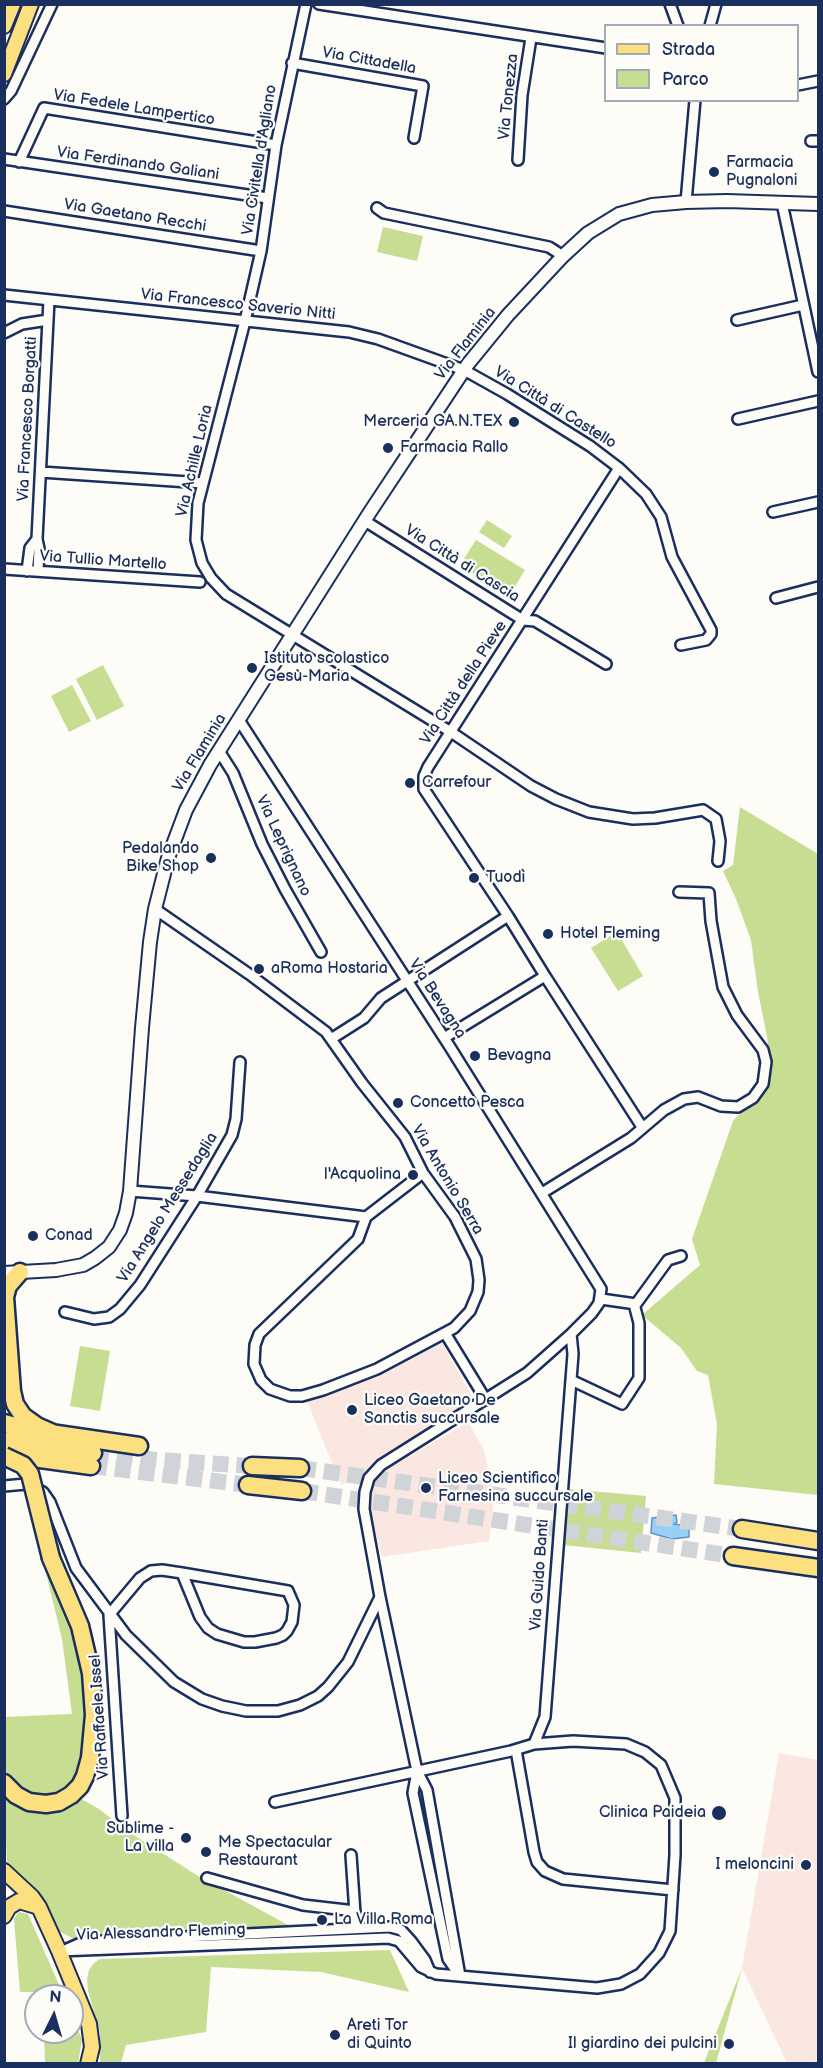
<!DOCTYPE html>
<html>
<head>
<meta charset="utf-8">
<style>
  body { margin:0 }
  #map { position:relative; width:823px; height:2068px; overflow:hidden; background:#fdfcf7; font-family:"Balsamiq Sans",sans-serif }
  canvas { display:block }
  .frame { position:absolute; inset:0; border:6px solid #1b2f5e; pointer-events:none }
  .legend { position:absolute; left:604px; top:24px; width:195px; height:78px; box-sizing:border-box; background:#fdfcf7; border:2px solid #a3aaba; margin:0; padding:8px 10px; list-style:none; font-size:18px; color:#1b2f5e }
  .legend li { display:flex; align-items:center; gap:12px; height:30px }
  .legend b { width:30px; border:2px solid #a3aaba }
  .north { position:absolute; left:24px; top:1984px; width:60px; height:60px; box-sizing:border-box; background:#fdfcf7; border:2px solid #a3aaba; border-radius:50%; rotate:5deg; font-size:16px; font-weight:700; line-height:24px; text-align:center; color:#1b2f5e }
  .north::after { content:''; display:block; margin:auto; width:21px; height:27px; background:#1b2f5e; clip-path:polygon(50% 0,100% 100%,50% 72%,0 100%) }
</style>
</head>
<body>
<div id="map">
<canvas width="823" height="2068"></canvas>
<div class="frame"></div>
<ul class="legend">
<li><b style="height:8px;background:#fce080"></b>Strada</li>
<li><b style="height:16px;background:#c6dd92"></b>Parco</li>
</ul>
<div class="north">N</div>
</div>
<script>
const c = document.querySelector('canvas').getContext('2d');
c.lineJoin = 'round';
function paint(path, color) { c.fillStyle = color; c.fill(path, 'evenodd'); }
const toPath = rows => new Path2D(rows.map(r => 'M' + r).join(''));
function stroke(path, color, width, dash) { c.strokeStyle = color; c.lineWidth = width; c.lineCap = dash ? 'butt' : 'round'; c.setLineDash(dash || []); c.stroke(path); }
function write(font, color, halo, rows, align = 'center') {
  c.font = font + ' "Balsamiq Sans",sans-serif'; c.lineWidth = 4.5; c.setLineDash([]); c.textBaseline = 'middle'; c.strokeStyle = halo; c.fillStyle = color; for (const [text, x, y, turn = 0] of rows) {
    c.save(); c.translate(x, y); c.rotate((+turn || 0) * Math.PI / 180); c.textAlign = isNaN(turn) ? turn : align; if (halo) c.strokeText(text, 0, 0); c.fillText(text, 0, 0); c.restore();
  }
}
paint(toPath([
  [442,1343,475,1402,373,1468,341,1485,307,1401,380,1376],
  [468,1422,484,1450,491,1482,493,1507,489,1541,382,1557,369,1507,371,1490,379,1474],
  [779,1753,818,1760,818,2060,812,2063,787,2063,742,1968]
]), '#fae7e2');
paint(toPath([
  [383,227,423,236,417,261,377,252],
  [487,520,512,536,504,548,479,532],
  [476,540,525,570,509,596,460,565],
  [103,665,124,706,97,720,76,679],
  [72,685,91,721,69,732,51,696],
  [740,807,818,854,818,1495,714,1484,717,1424,708,1375,697,1371,681,1348,642,1315,700,1265,692,1239,733,1121,771,1079,767,1036,758,992,751,940,736,899,723,871,733,865],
  [617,932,643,976,618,991,591,948],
  [80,1346,110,1351,100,1411,70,1406],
  [568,1489,646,1496,641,1553,563,1545],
  [46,1573,59,1594,70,1618,82,1668,87,1726,86,1749,73,1786,56,1797,43,1799,11,1785,5,1774,4,1717,72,1714,62,1639],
  [4,1792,13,1800,78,1797,99,1809,129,1832,198,1876,290,1926,74,1939,59,1931,46,1904,26,1881,7,1866],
  [19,1912,28,1914,64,1996,42,1996,42,1992,20,1992,14,1919],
  [390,1950,409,1992,321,1972,211,1967,206,2032,126,2045,121,2063,100,2063,100,2032,88,1991,87,1979,89,1970,94,1963,100,1959],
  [742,1968,716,2063,704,2063],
  [72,2014,82,2040,78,2063,45,2063,44,2032,72,2032]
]), '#c6dd92');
const water = toPath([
  [676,1515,677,1522,674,1524,689,1526,689,1537,672,1539,651,1533,652,1518,676,1515]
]);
paint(water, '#96d0f6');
stroke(water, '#6590b9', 1.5);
stroke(toPath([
  [93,1453,158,1460,252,1466],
  [91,1466,248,1485],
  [300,1468,742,1529],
  [302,1491,733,1556]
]), '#d0d3d8', 16, [16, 8]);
const street = toPath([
  [306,4,276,145,261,251,245,321,198,503,196,540,202,563,211,578,226,594,451,732,531,786,556,799,589,812,633,819,655,818,703,810,716,819,720,841,718,861],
  [319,4,606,48],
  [670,4,678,26],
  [710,26,716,4],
  [292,63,423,86,414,138],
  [798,85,818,81],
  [4,99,11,91,52,4],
  [811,141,818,141],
  [4,159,268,198],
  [518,160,522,95,531,38],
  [19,162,44,108,276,145],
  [686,202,695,100],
  [782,203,818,372],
  [377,208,384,213,549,247,563,256],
  [4,211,261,251],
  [4,295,349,332,378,339,464,370,507,394,590,446,619,468,646,494,661,517,672,557,711,630,711,634,706,640,681,645],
  [737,320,803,305],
  [4,333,22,324,48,320],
  [738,419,818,401],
  [41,472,203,483],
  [773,512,818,502],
  [365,521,510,612,523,620,535,621,606,664],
  [4,569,200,582],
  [27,571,30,548,37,539],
  [38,571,39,549,37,539,49,300],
  [776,598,818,587],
  [239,720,450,1047,601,1289,599,1303,592,1313,571,1334,527,1373,381,1465,369,1478,365,1492,364,1509,380,1597,417,1771,413,1793,448,1959,460,1976],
  [219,751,233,773,262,844,285,889,321,952],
  [155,909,249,974,326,1032,362,1083,405,1137,423,1173,455,1217,476,1259,479,1280,478,1292,470,1311,454,1328,377,1369,323,1390,302,1396,290,1396,270,1389,261,1380,254,1364,255,1345,259,1334,358,1239,366,1217],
  [508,916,424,789,424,776,428,767,619,468],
  [545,976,642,1127],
  [331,1039,364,1018,381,998,508,916,545,976,444,1038],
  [130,1191,197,1196,366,1217],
  [542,1193,631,1138,664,1110,684,1099,698,1097,721,1106,738,1107,753,1098,763,1084,766,1062,763,1050,737,1015,723,987,711,921,709,893,679,892],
  [366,1217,423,1173],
  [601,1299,636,1304,668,1260,681,1256],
  [65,1312,94,1319,109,1317,120,1309,140,1285,197,1196,232,1135,236,1119,240,1062],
  [445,1333,486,1400],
  [571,1380,622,1404,639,1378,639,1323,634,1304],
  [4,1486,26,1484,43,1492,50,1502,76,1568,126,1635,174,1682,202,1699,222,1706,246,1711,278,1711,300,1705,318,1696,328,1687,348,1662,380,1597],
  [109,1615,140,1578,151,1571,162,1570,182,1573,288,1591,294,1605,292,1622,287,1631,283,1635,276,1638,255,1642,244,1642,217,1634,208,1628,200,1617,182,1573],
  [109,1615,122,1816],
  [534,1744,545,1717,573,1354,571,1334],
  [516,1750,534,1852,537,1862,545,1871,563,1879,673,1890],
  [417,1771,427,1790,460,1976],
  [351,1855,356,1928],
  [207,1878,303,1905,355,1911],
  [67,1949,83,1942,390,1927,401,1930,411,1941,425,1960,430,1972],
  [59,1951,388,1938,399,1941,421,1967,436,1974,597,1988,621,1984,640,1974,659,1953,670,1931,675,1855,675,1798,661,1765,645,1752,626,1744,573,1741,534,1744,511,1751,275,1802]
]);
const secondary = toPath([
  [4,1273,56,1270,83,1265,95,1258,109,1247,120,1230,126,1213,130,1191,142,1028,150,942,155,909,168,858,186,810,210,765,370,512,468,364,508,315,563,256,588,233,619,214,652,205,686,202,727,201,818,204]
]);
const primary = toPath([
  [4,26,13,4],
  [4,74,31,4],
  [4,1871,32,1897,39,1907,59,1951,89,2024,92,2047,88,2064],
  [4,1916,9,1907,19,1901,39,1907]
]);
const highway = toPath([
  [20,1272,8,1286,5,1297,12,1391,15,1404,23,1416,37,1426,53,1433],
  [4,1423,30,1430,139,1446],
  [4,1440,93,1453],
  [4,1454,91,1466],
  [252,1466,300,1468],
  [248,1485,302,1491],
  [742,1529,818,1541],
  [733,1556,818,1568],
  [4,1783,16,1795,29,1802,46,1804,59,1802,71,1795,80,1786,85,1776,90,1758,94,1715,91,1673,80,1626,51,1558]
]);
stroke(street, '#1b2f5e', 14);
stroke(secondary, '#1b2f5e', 16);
stroke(primary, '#1b2f5e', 18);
stroke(highway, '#1b2f5e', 21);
stroke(street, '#fdfcf7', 9);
stroke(secondary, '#fdfcf7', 12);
stroke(primary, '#fce080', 14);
stroke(highway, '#fce080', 16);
const highwayBridge = toPath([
  [4,1456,23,1465,30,1474,51,1558]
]);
stroke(highwayBridge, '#1b2f5e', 21, []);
stroke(highwayBridge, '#fce080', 16);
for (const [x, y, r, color] of [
  [714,172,6,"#1b2f5e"],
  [514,422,6,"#1b2f5e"],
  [388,448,6,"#1b2f5e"],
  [252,668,6,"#1b2f5e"],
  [410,783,6,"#1b2f5e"],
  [211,858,6,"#1b2f5e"],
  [474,878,6,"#1b2f5e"],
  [548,934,6,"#1b2f5e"],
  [259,969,6,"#1b2f5e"],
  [475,1056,6,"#1b2f5e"],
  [398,1103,6,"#1b2f5e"],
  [413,1175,6,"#1b2f5e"],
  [33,1236,6,"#1b2f5e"],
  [352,1410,6,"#1b2f5e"],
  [426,1488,6,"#1b2f5e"],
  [719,1813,8,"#1b2f5e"],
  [186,1838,6,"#1b2f5e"],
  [206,1852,6,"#1b2f5e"],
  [806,1865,6,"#1b2f5e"],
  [322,1920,6,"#1b2f5e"],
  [335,2035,6,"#1b2f5e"],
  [729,2044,6,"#1b2f5e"]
]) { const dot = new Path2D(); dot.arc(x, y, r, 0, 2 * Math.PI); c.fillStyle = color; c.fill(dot); stroke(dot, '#fdfcf7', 2); }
write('16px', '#1b2f5e', '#fdfcf7', [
  ["Via Cittadella",369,61,10],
  ["Via Tonezza",509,97,-84],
  ["Via Fedele Lampertico",134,108,9],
  ["Via Civitella d'Agliano",260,160,-81],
  ["Via Ferdinando Galiani",138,164,8],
  ["Via Gaetano Recchi",135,216,9],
  ["Via Francesco Saverio Nitti",238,305,6],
  ["Via Flaminia",466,344,-52],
  ["Via Città di Castello",555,408,32],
  ["Via Francesco Borgatti",28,419,-87],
  ["Via Achille Loria",195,461,-77],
  ["Via Tullio Martello",103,561,4],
  ["Via Città di Cascia",462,564,32],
  ["Via Città della Pieve",464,683,-57],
  ["Via Flaminia",200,753,-59],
  ["Via Leprignano",283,846,65],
  ["Via Bevagna",437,999,57],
  ["Via Antonio Serra",447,1180,59],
  ["Via Angelo Messedaglia",168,1208,-58],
  ["Via Guido Banti",540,1575,-86],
  ["Via Raffaele Issel",100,1717,-94],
  ["Via Alessandro Fleming",161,1933,-2]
]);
write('16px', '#1b2f5e', '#fdfcf7', [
  ["Farmacia",726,163],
  ["Pugnaloni",726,181],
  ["Merceria GA.N.TEX",502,422,"right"],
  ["Farmacia Rallo",400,448],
  ["Istituto scolastico",264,659],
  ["Gesù-Maria",264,677],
  ["Carrefour",422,783],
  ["Pedalando",199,849,"right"],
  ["Bike Shop",199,867,"right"],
  ["Tuodì",486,878],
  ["Hotel Fleming",560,934],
  ["aRoma Hostaria",271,969],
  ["Bevagna",487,1056],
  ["Concetto Pesca",410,1103],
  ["l'Acquolina",401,1175,"right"],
  ["Conad",45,1236],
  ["Liceo Gaetano De",364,1401],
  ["Sanctis succursale",364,1419],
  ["Liceo Scientifico",438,1479],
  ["Farnesina succursale",438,1497],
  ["Clinica Paideia",706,1813,"right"],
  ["Sublime -",174,1829,"right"],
  ["La villa",174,1847,"right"],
  ["Me Spectacular",218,1843],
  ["Restaurant",218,1861],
  ["I meloncini",794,1865,"right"],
  ["La Villa Roma",334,1920],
  ["Areti Tor",347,2026],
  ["di Quinto",347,2044],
  ["Il giardino dei pulcini",717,2044,"right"]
], 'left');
</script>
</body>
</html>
